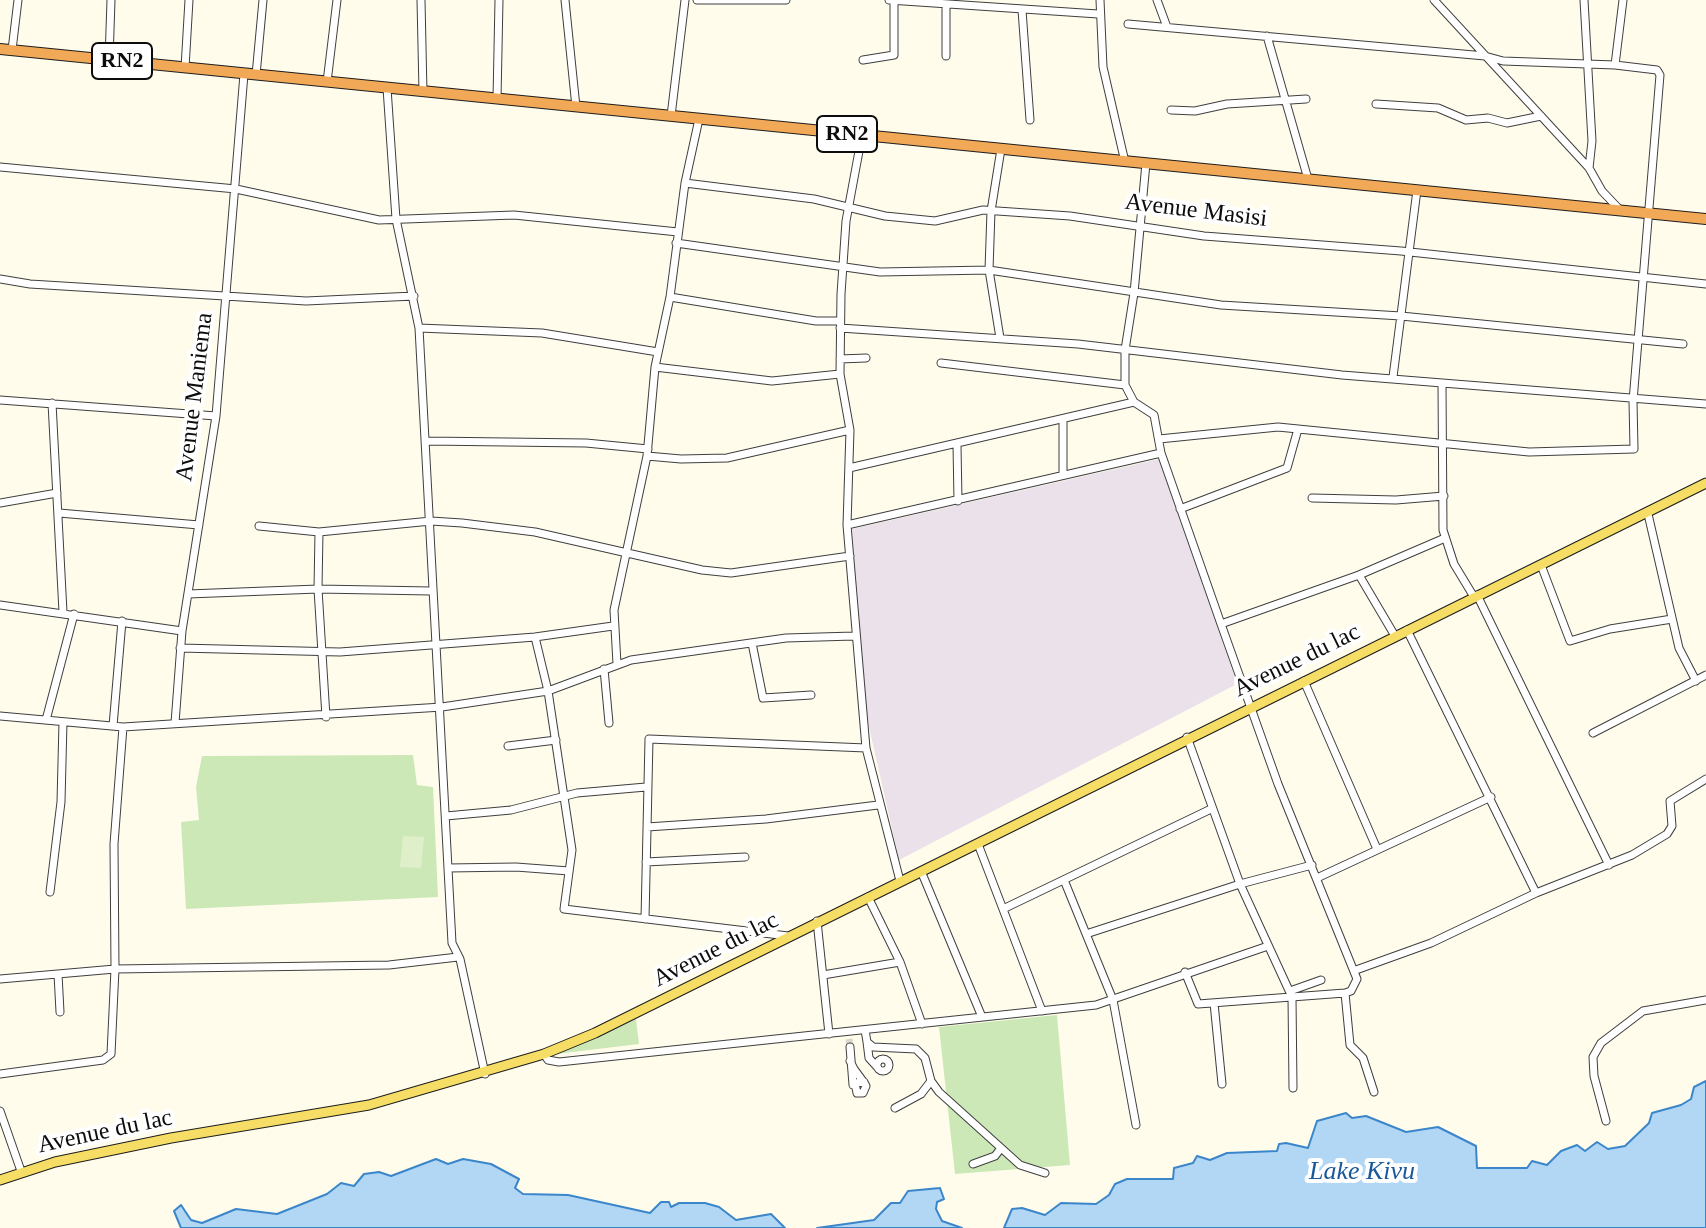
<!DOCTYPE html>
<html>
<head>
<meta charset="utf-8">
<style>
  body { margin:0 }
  canvas { display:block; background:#fffcec }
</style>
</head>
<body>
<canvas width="1706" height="1228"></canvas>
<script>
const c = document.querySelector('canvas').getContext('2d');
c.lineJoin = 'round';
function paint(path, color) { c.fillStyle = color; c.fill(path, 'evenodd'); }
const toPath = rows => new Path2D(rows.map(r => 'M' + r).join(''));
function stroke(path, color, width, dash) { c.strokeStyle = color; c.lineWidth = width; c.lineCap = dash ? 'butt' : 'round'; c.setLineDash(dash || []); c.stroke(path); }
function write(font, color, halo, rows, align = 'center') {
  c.font = font + ' Georgia,serif'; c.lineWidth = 8; c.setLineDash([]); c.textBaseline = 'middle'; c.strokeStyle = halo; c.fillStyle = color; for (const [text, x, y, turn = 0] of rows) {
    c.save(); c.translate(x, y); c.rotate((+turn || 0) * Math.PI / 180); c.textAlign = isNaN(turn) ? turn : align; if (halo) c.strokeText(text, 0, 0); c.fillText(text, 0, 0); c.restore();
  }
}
paint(toPath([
  [1159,459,1237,684,899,860,865,709,852,529]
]), '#ebe1eb');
paint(toPath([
  [413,755,417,785,433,787,438,897,186,909,181,822,199,820,196,787,202,756],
  [1057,1015,1070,1165,955,1174,939,1027],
  [636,1019,639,1044,556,1054]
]), '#cde8b7');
paint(toPath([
  [403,836,424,837,421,868,400,867]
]), '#dfefc9');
const water = toPath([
  [1706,1081,1706,1228,1004,1228,1012,1209,1022,1208,1045,1215,1061,1203,1096,1204,1109,1195,1115,1184,1127,1179,1173,1179,1174,1168,1193,1163,1197,1156,1210,1160,1227,1153,1277,1151,1279,1144,1286,1143,1308,1148,1317,1121,1346,1113,1352,1118,1366,1116,1406,1132,1438,1127,1476,1146,1477,1168,1527,1168,1532,1161,1547,1165,1561,1151,1577,1145,1585,1151,1597,1142,1608,1149,1625,1146,1649,1123,1652,1113,1681,1105,1691,1099,1694,1087,1706,1081],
  [436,1159,448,1164,463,1159,491,1164,519,1179,515,1188,523,1194,568,1195,650,1213,661,1202,669,1202,671,1207,679,1203,705,1203,719,1207,736,1220,771,1214,785,1228,181,1228,174,1211,181,1205,191,1220,202,1223,236,1209,277,1214,327,1194,341,1183,354,1186,364,1174,379,1172,391,1176,436,1159],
  [940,1188,944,1199,937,1202,936,1209,942,1221,962,1228,817,1228,874,1220,891,1203,900,1203,908,1191,940,1188]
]);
paint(water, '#b2d7f5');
stroke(water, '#3b86ca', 2);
stroke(toPath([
  [849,1039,850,1047]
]), '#dbd8ca', 7, [7, 3.5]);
const minor = toPath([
  [421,0,423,92],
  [565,0,576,107],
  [697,0,786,0],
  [889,0,1098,14],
  [1100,0,1103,67,1125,162],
  [1157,0,1167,27],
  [1434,0,1589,168,1602,191,1620,210],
  [1584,0,1592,141,1589,168],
  [1022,10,1030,120],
  [1128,24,1485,56,1503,61,1615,65,1657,70,1660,75,1633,401,1634,449,1529,452,1278,427,1159,439],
  [1267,36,1308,179],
  [12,50,18,0],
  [946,56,946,5],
  [109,60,111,0],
  [863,60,894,55,894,0],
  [1615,65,1623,0],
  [185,68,189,0],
  [256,75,263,0],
  [327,82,337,0],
  [387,88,396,219,419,328,452,943,460,959,485,1074],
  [497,99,499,0],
  [1376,104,1438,108,1466,120,1488,118,1507,123,1541,116],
  [1171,110,1195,111,1227,104,1306,99],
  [671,116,685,0],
  [862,135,846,221,841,294,840,374,850,430,847,525,866,748,900,881],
  [1146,163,1134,293,1125,350,1125,385,1134,402,1154,415,1161,453,1221,624,1278,784,1357,979,1351,991,1345,993,1198,1004,1185,972],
  [0,167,236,189,379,220,514,215,678,232],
  [685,183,814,199,885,216,935,221,983,210,1070,216,1204,236,1401,251,1706,284],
  [676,243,880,272,989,270,1221,305,1401,316,1683,344],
  [0,279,30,284,306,301,414,296],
  [670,297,816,321,840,321],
  [419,328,542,333,658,352],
  [840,328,1078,344,1342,375,1706,404],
  [1000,338,989,270,991,211,1001,149],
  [840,359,866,358],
  [941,363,1125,385],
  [655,367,772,381,840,374],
  [1393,377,1417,190],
  [1442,384,1443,530,1454,564,1474,597],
  [0,400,216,416],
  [52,403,63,612],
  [427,441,586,443,648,449],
  [957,445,958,501],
  [647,456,681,459,727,458,850,430],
  [849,468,1134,402],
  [1063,475,1063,419],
  [1312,498,1396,500,1444,496],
  [0,503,57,493],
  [1180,509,1287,468,1298,429],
  [59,513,199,525],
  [1648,514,1679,648,1696,681],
  [847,525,1161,453],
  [259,526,319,532,431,521,462,523,535,532,702,570,731,573,850,556],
  [319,532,318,589,326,717],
  [1541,565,1570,641,1610,629,1672,619],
  [1359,575,1395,636],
  [188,594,318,589,431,591],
  [1477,595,1609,865],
  [0,605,182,631],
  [1221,624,1359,575,1445,538],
  [1407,630,1536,893],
  [535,637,548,691,572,850,564,909,788,936],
  [752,643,763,698,811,695],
  [180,648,340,652,535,637,613,626],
  [617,664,614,610,647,456,655,367,670,297,685,183,699,119],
  [604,669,609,723],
  [1304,681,1377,849],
  [0,716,123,727,442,707,548,691,631,660,786,638,854,636],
  [46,720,74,614],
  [175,723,182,631,216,416,244,74],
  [113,726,122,621],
  [1593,733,1706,675],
  [1187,737,1240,884,1292,997,1293,1088],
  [508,746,556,740],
  [446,816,511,810,577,793,646,787],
  [647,827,766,819,878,805],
  [978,844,1042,1011],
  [646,862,745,857],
  [448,868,516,867,569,871],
  [921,871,982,1017],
  [1317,878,1491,797],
  [1064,880,1113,1000,1136,1125],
  [50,892,61,802,63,722],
  [868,897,900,962,922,1024],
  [1003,909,1211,809],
  [645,919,649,739,866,748],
  [817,921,829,1034],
  [1086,934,1240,884,1312,865],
  [1356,970,1431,943,1536,893,1632,855,1667,834,1672,826,1670,801,1706,779],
  [58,974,60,1012],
  [823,975,900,962],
  [0,979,115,969,389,965,458,957],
  [1290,991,1321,980],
  [1345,993,1350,1045,1363,1058,1374,1092],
  [1214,1003,1222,1084],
  [865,1030,867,1042,873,1047,916,1049,925,1058,931,1081,939,1092,1020,1165,1045,1173],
  [867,1042,869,1058,878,1068],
  [850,1047,853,1085],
  [544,1054,548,1060,559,1062,1096,1005,1268,946],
  '877 1065a6 6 0 1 1 12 0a6 6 0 1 1-12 0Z',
  [850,1061,854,1069,865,1084,866,1086,863,1093,857,1093,855,1083,864,1082],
  [0,1074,103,1060,111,1054,115,969,114,844,123,727],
  [895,1108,921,1094,931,1081],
  [0,1111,21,1171],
  [1606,1121,1594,1076,1593,1057,1601,1043,1643,1011,1706,1000],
  [973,1164,995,1156,1001,1148]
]);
const major = toPath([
  [0,1180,55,1162,171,1138,369,1105,544,1054,595,1033,1706,483]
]);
const highway = toPath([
  [0,49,1706,219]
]);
stroke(minor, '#3f3f3f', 9);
stroke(major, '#1d1d1d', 11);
stroke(highway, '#1d1d1d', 12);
stroke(minor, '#fff', 7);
stroke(major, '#f6dd65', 9);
stroke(highway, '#f1a958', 10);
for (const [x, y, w] of [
  [122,61,60],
  [847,134,60]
]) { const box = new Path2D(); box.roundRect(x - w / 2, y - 18, w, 36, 6); c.fillStyle = '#fff'; c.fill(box); stroke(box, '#0c0c0c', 2); }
write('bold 22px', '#0c0c0c', null, [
  ["RN2",122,61],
  ["RN2",847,134]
]);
write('24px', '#0c0c0c', '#fff', [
  ["Avenue Masisi",1196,211,7],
  ["Avenue Maniema",195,397,-83],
  ["Avenue du lac",1297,661,-26],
  ["Avenue du lac",716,950,-27],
  ["Avenue du lac",105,1132,-12]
]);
write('italic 26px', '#19599b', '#fff', [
  ["Lake Kivu",1362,1172]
]);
</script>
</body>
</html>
